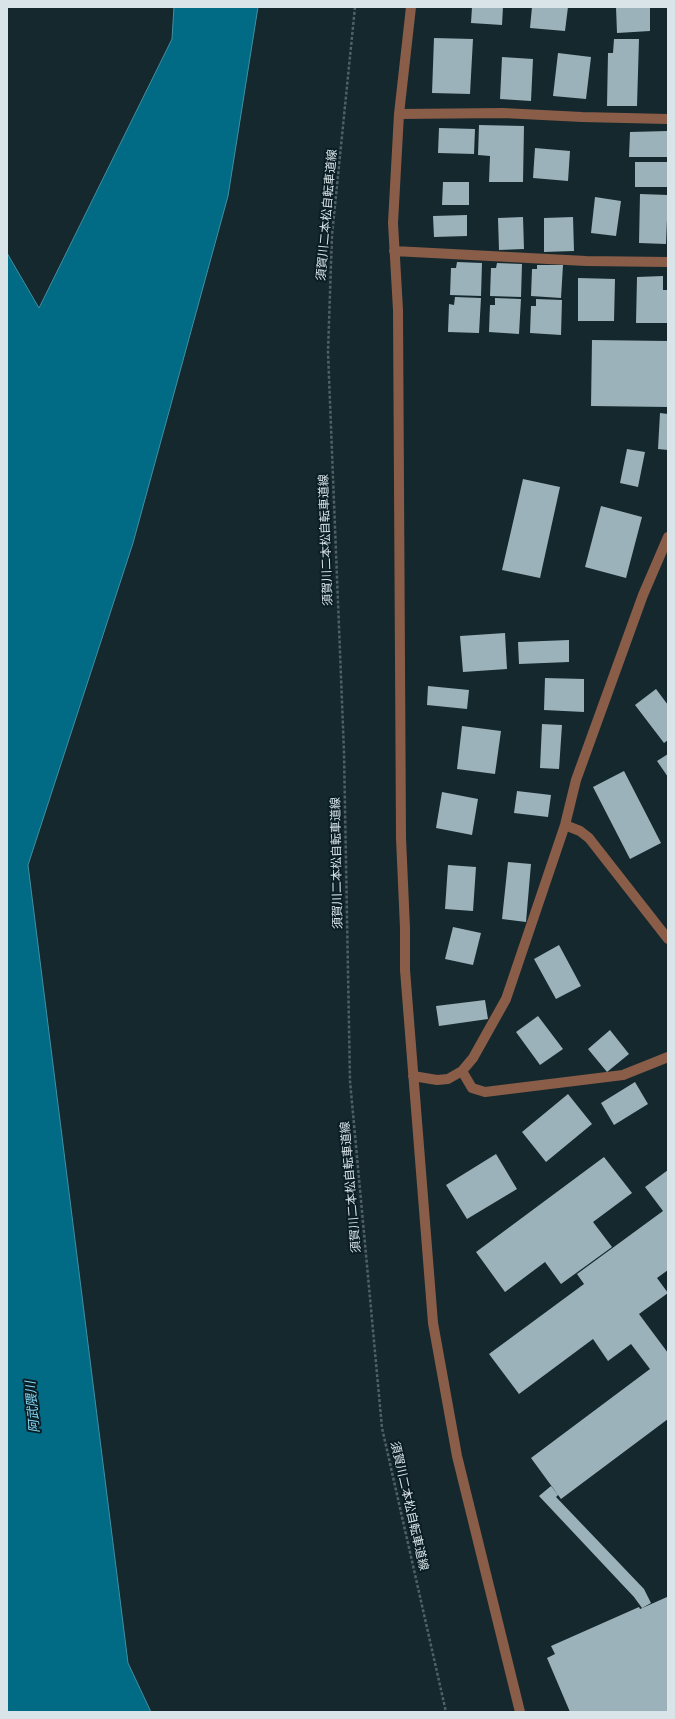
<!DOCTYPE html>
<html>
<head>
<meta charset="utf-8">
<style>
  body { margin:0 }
  #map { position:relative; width:675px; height:1719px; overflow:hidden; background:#15282e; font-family:"Work Sans",sans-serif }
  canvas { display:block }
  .frame { position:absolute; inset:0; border:8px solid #d8e4e8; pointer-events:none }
</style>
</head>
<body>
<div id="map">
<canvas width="675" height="1719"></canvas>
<div class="frame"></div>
</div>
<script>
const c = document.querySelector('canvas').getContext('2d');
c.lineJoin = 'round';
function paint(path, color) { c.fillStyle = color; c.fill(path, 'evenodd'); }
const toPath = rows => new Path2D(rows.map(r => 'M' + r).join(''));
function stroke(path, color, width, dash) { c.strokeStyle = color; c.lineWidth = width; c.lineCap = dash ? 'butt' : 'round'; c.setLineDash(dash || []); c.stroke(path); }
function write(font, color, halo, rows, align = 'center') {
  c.font = font + ' "Work Sans","Noto Sans JP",sans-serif'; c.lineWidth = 4; c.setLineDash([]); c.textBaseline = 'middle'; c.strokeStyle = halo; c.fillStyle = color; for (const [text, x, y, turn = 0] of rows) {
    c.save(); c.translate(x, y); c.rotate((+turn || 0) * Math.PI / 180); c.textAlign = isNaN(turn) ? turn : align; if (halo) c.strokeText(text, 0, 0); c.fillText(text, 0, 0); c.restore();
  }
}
const water = toPath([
  [174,7,258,7,228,196,133,543,28,865,128,1663,151,1712,7,1712,7,253,39,308,172,39,174,7]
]);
paint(water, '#016a84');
stroke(water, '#428fa2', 1);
paint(toPath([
  [472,7,503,7,502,25,471,23],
  [532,7,568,7,565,31,530,28],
  [616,7,650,7,650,31,617,33],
  [434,38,473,39,470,94,432,93],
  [614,39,639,39,637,106,607,106,608,53,613,53],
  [558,53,591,57,586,99,553,96],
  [502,57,533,59,531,101,500,99],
  [479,125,524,126,523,182,489,182,490,156,478,155],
  [439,128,475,129,474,154,438,153],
  [668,131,668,157,629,157,630,132],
  [535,148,570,151,568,181,533,178],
  [635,162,668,162,668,187,635,187],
  [443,182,469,182,469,205,442,205],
  [640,194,668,195,666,244,639,243],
  [595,197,621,201,616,236,591,233],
  [467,215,467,236,434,237,433,216],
  [523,217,524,249,499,250,498,218],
  [573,217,574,251,544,252,544,218],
  [457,262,482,263,481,296,450,295,451,268,456,268],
  [497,263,522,264,521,297,490,296,491,268,496,268],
  [537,265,563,265,561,298,531,296,532,269,537,269],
  [663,276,663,290,668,290,668,323,636,323,637,277],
  [578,278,615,279,614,321,578,321],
  [455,297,481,298,479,333,448,332,449,304,454,305],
  [495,298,521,299,519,334,489,332,490,305,495,305],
  [536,299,562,300,561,335,530,333,531,306,536,306],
  [592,340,668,341,668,407,591,406],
  [660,413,668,414,668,450,658,449],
  [627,449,645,452,638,487,620,483],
  [523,479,560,487,540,578,502,570],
  [601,506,642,517,626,578,585,567],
  [505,633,507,669,463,672,460,636],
  [569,640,569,662,519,664,518,642],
  [545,678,584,679,584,712,544,710],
  [428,686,469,690,467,709,427,705],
  [656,689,668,705,668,740,664,743,635,705],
  [542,724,562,725,559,769,540,768],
  [462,726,501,731,495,774,457,769],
  [668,754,668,777,657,761],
  [624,771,661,843,630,859,593,787],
  [517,791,551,795,548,817,514,813],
  [442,792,478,799,472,835,436,828],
  [508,862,531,864,526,922,502,919],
  [448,865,476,867,473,911,445,909],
  [453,927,481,933,473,965,445,959],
  [559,945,581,986,556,999,534,959],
  [485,1000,488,1019,439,1026,436,1006],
  [538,1016,563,1049,540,1065,516,1032],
  [610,1030,629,1054,607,1072,588,1049],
  [635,1082,648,1104,614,1125,601,1103],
  [568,1094,592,1124,546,1162,522,1132],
  [496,1154,517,1189,467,1219,446,1185],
  [604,1157,632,1193,593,1222,612,1247,561,1284,545,1262,505,1292,476,1252],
  [668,1170,668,1270,657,1278,668,1293,639,1314,668,1353,668,1419,561,1499,531,1458,650,1369,631,1344,608,1361,593,1339,519,1394,489,1354,584,1284,577,1274,663,1211,645,1187],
  [551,1486,558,1495,556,1497,644,1589,651,1603,642,1608,634,1597,539,1496],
  [667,1597,668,1712,570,1712,547,1658,555,1654,551,1646,639,1607,640,1609]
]), '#9bb2ba');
stroke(toPath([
  [355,7,332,235,328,352,344,752,350,1081,382,1428,446,1712]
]), '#506166', 2.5, [3, 2]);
stroke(toPath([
  [411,7,399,114,393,223,398,310,401,838,405,928,405,970,433,1323,457,1456,520,1712],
  [399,114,503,113,582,117,668,119],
  [394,251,586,261,668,262],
  [565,825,580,831,589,838,668,939],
  [462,1071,472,1088,485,1092,623,1075,668,1057],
  [413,1076,437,1080,448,1079,462,1071,473,1058,506,999,565,825,576,780,643,595,668,537]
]), '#8a5d48', 10);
write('12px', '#d8e4e8', '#0b1e25', [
  ["須賀川二本松自転車道線",327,215,-85],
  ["須賀川二本松自転車道線",326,540,-92],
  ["須賀川二本松自転車道線",337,863,-91],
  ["須賀川二本松自転車道線",351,1187,-95],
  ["須賀川二本松自転車道線",409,1506,77]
]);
write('italic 13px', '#85defd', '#0b1e25', [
  ["阿武隈川",33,1407,-95]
]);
</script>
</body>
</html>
